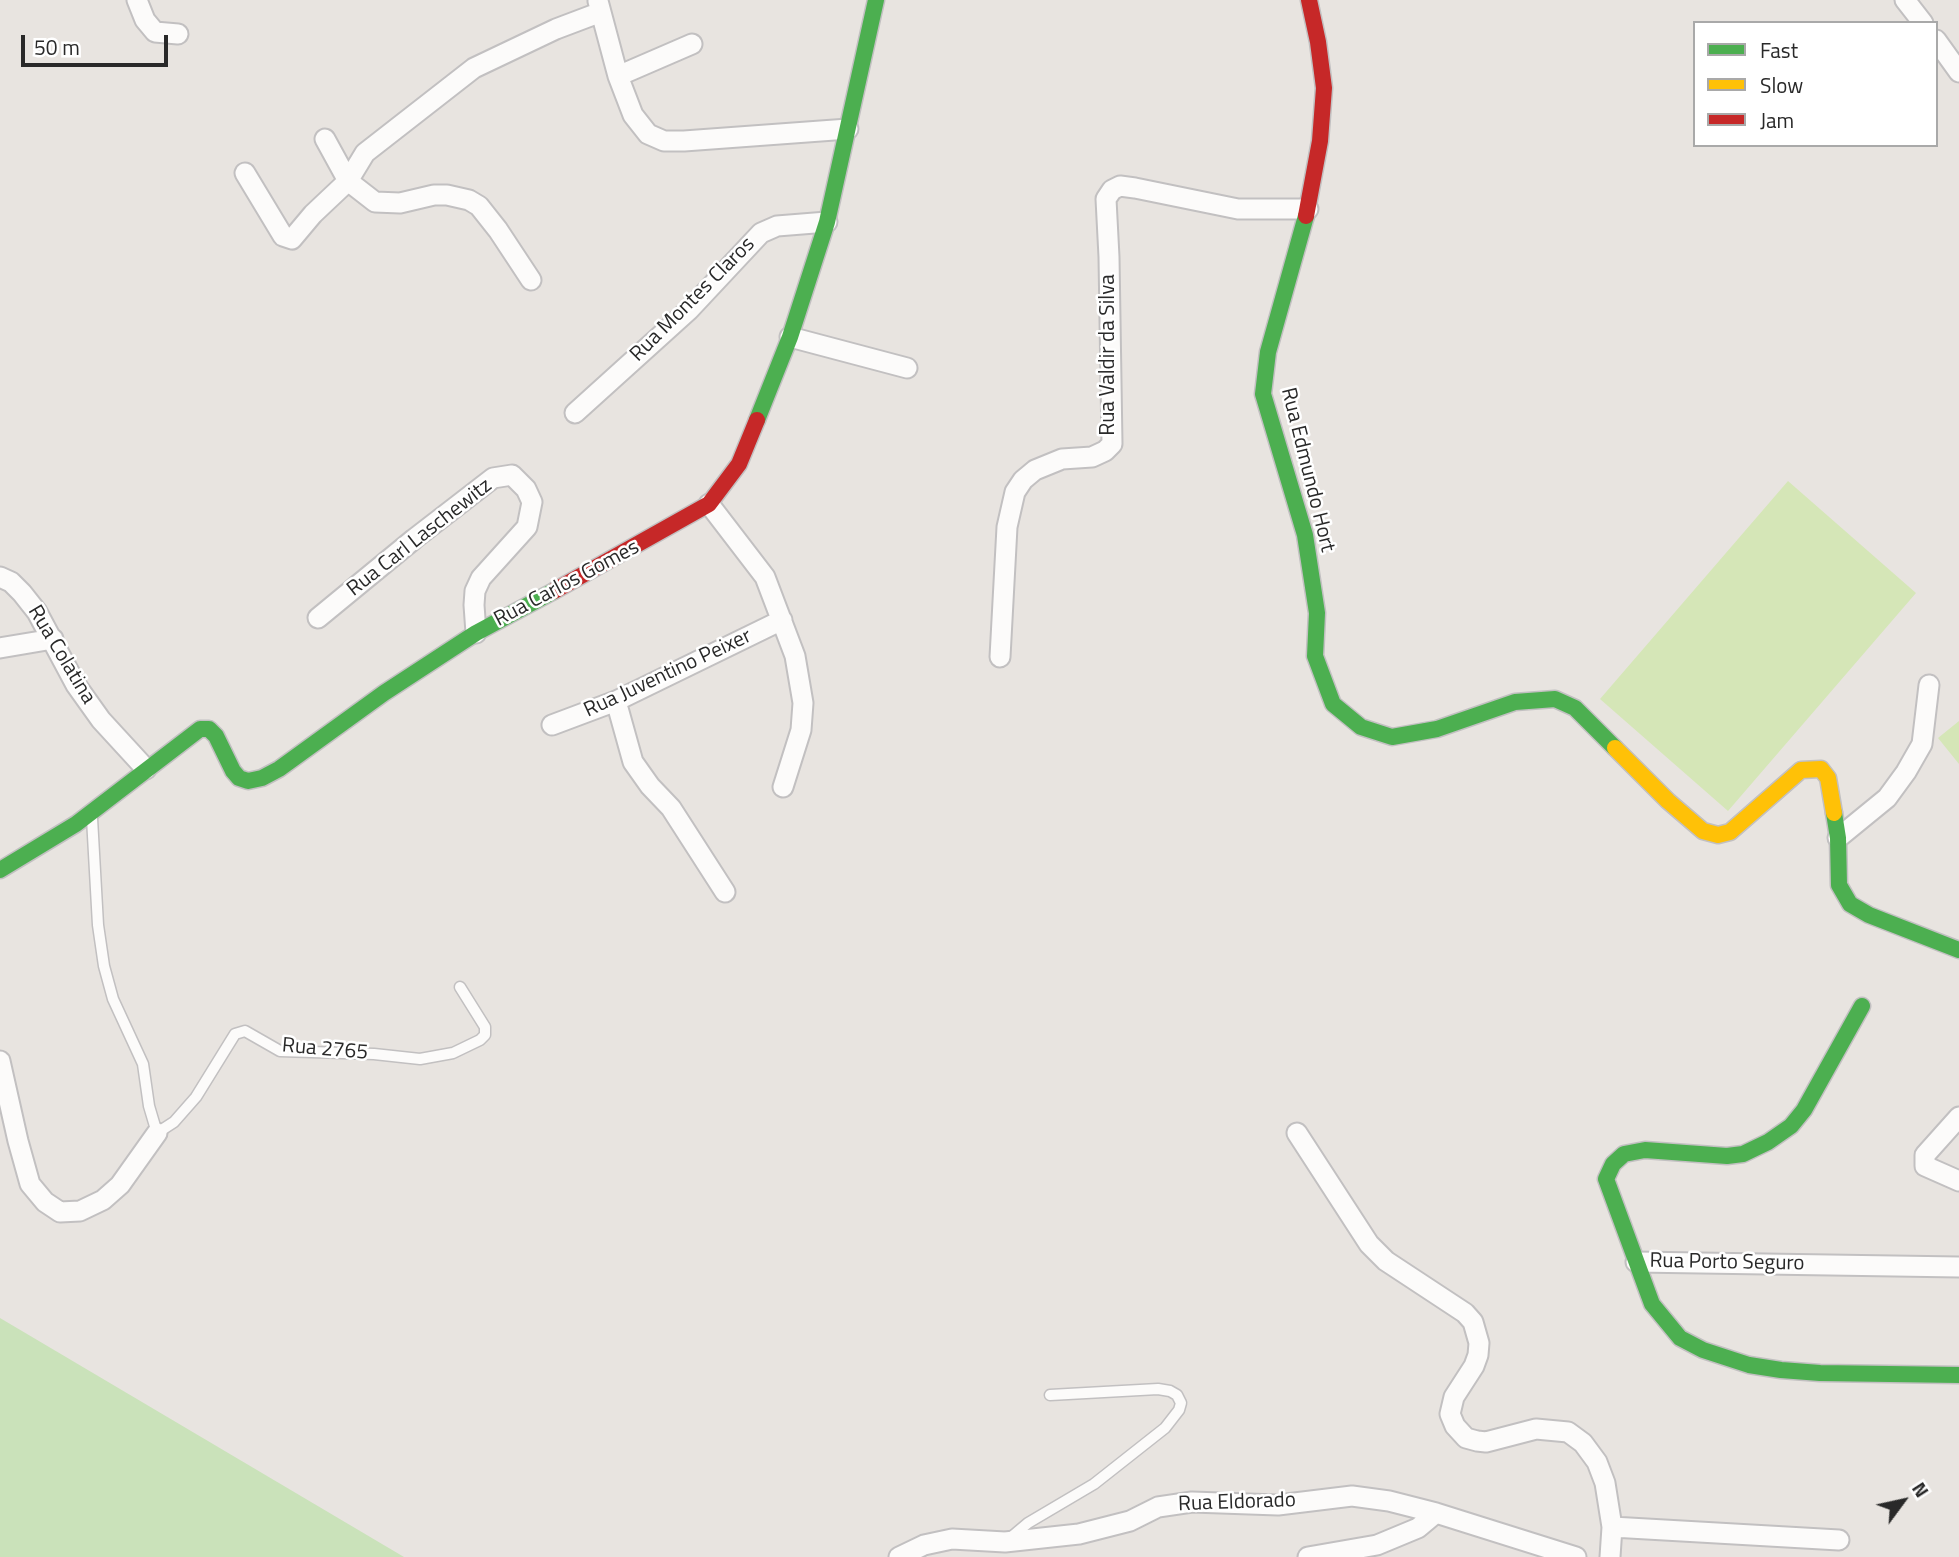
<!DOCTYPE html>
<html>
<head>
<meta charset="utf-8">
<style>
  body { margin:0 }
  #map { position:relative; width:1959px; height:1557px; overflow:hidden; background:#e8e4e0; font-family:"Titillium Web",sans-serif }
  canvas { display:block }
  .legend { position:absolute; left:1693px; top:21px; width:245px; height:126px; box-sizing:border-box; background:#fff; border:2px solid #a9a9a9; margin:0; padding:9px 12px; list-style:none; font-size:21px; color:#292929 }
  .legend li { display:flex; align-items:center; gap:14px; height:35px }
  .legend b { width:35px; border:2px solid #a9a9a9 }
  .north { position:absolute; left:1868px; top:1466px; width:70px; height:70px; -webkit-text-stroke:5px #fff; paint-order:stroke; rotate:57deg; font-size:19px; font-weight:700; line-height:28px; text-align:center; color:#292929 }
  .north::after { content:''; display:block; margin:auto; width:24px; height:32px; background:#292929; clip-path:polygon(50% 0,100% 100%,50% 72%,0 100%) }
  .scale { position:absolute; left:21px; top:35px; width:147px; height:32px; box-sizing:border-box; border:4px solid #292929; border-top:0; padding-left:9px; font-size:21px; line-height:24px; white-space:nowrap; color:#292929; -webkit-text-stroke:5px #fff; paint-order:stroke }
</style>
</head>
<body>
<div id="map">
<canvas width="1959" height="1557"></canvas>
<ul class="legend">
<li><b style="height:9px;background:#4caf50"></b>Fast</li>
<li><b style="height:9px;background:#ffc107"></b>Slow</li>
<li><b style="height:9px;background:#c62828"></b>Jam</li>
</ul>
<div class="north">N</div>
<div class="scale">50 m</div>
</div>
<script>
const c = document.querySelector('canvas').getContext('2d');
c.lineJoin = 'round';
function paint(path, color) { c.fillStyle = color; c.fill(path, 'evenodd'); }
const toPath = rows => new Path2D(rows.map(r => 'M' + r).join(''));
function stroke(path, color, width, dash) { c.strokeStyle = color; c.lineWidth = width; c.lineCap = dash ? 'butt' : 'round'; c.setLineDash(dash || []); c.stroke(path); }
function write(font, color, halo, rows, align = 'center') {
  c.font = font + ' "Titillium Web",sans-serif'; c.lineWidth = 5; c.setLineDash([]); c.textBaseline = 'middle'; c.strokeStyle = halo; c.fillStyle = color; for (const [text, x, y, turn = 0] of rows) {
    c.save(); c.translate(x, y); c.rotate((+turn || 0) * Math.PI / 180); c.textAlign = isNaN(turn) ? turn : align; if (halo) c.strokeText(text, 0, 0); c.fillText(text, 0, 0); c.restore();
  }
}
paint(toPath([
  [0,1318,404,1557,0,1557]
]), '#cae2ba');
paint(toPath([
  [1788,481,1916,593,1728,811,1600,699],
  [1959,721,1959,764,1938,738]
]), '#d5e6b7');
const lane = toPath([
  [92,818,98,925,104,966,113,999,143,1064,149,1106,157,1133,174,1122,196,1097,235,1034,245,1031,280,1051,374,1054,420,1059,453,1053,480,1040,485,1035,485,1027,460,987],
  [1009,1539,1028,1523,1094,1484,1165,1428,1179,1410,1181,1403,1177,1395,1170,1391,1158,1389,1050,1395]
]);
const street = toPath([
  [137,0,145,20,155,32,178,34],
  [1905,0,1923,23],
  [598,1,618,76,633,115,648,134,664,141,684,141,848,129],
  [1936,40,1959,72],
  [618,76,692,44],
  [245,173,283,236,292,239,313,214,348,181,325,139],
  [531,280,498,230,479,206,469,200,447,195,434,195,400,203,375,202,348,181,365,153,474,68,556,29,601,12],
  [790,337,907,368],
  [575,413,689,310,761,233,777,226,827,222],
  [709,504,765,577,795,656,803,703,801,730,783,787],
  [0,577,11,582,22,593,37,612,76,685,101,720,146,769],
  [318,618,414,539,493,478,512,475,526,489,532,502,527,527,481,578,475,591,474,605,476,633],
  [0,648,53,639],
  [1000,657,1007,527,1015,492,1023,480,1035,470,1062,459,1092,457,1105,451,1112,444,1109,257,1106,199,1112,190,1120,186,1135,188,1238,209,1308,209],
  [616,701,633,762,650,786,671,808,725,892],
  [552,725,616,701,782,620],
  [1838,838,1887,798,1906,772,1922,744,1929,685],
  [0,1061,18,1141,30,1184,45,1202,60,1212,80,1211,103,1200,120,1185,157,1133],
  [1959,1117,1925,1155,1925,1166,1959,1181],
  [1297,1133,1369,1244,1386,1261,1465,1313,1473,1322,1479,1343,1478,1355,1474,1366,1454,1397,1450,1414,1455,1426,1466,1438,1477,1441,1486,1442,1536,1429,1568,1432,1583,1443,1597,1462,1605,1483,1612,1527,1610,1557],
  [1636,1262,1959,1267],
  [1612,1527,1839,1540],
  [899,1557,924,1545,952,1539,1005,1542,1079,1534,1130,1521,1158,1507,1192,1502,1278,1505,1352,1496,1389,1501,1436,1513,1576,1557],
  [1308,1557,1377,1545,1418,1528,1436,1513]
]);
const fast = toPath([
  [1306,216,1268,352,1263,394,1305,535,1317,613,1315,656,1333,704,1361,727,1392,737,1437,729,1515,702,1555,699,1575,708,1615,748],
  [757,420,790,337,827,222,876,0],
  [1834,813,1838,838,1839,885,1850,904,1869,915,1959,950],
  [0,870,76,824,200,729,209,729,216,736,233,771,239,778,248,781,262,778,279,769,384,693,476,633,554,591],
  [1862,1006,1804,1110,1791,1126,1768,1142,1743,1154,1727,1156,1645,1150,1624,1154,1613,1164,1606,1179,1652,1304,1680,1338,1703,1350,1749,1365,1781,1370,1820,1373,1959,1375]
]);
const slow = toPath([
  [1615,748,1668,801,1703,831,1718,835,1730,832,1801,770,1821,769,1828,778,1834,813]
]);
const jam = toPath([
  [1306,216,1320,141,1324,88,1318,42,1309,0],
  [554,591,709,504,739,464,757,420]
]);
stroke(lane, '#c2c0c1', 13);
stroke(street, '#c2c0c1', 23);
stroke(fast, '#c2c0c1', 19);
stroke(slow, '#c2c0c1', 19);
stroke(jam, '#c2c0c1', 19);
stroke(lane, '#fcfbfa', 10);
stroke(street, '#fcfbfa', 19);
stroke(fast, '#4caf50', 16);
stroke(slow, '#ffc107', 16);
stroke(jam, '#c62828', 16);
write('21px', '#292929', '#fff', [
  ["Rua Montes Claros",693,300,-45],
  ["Rua Valdir da Silva",1109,355,-90],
  ["Rua Edmundo Hort",1307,470,76],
  ["Rua Carl Laschewitz",420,538,-38],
  ["Rua Carlos Gomes",567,584,-28],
  ["Rua Colatina",61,655,59],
  ["Rua Juventino Peixer",668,674,-25],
  ["Rua 2765",325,1050,5],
  ["Rua Porto Seguro",1727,1263,1],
  ["Rua Eldorado",1237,1503,-2]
]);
</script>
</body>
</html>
